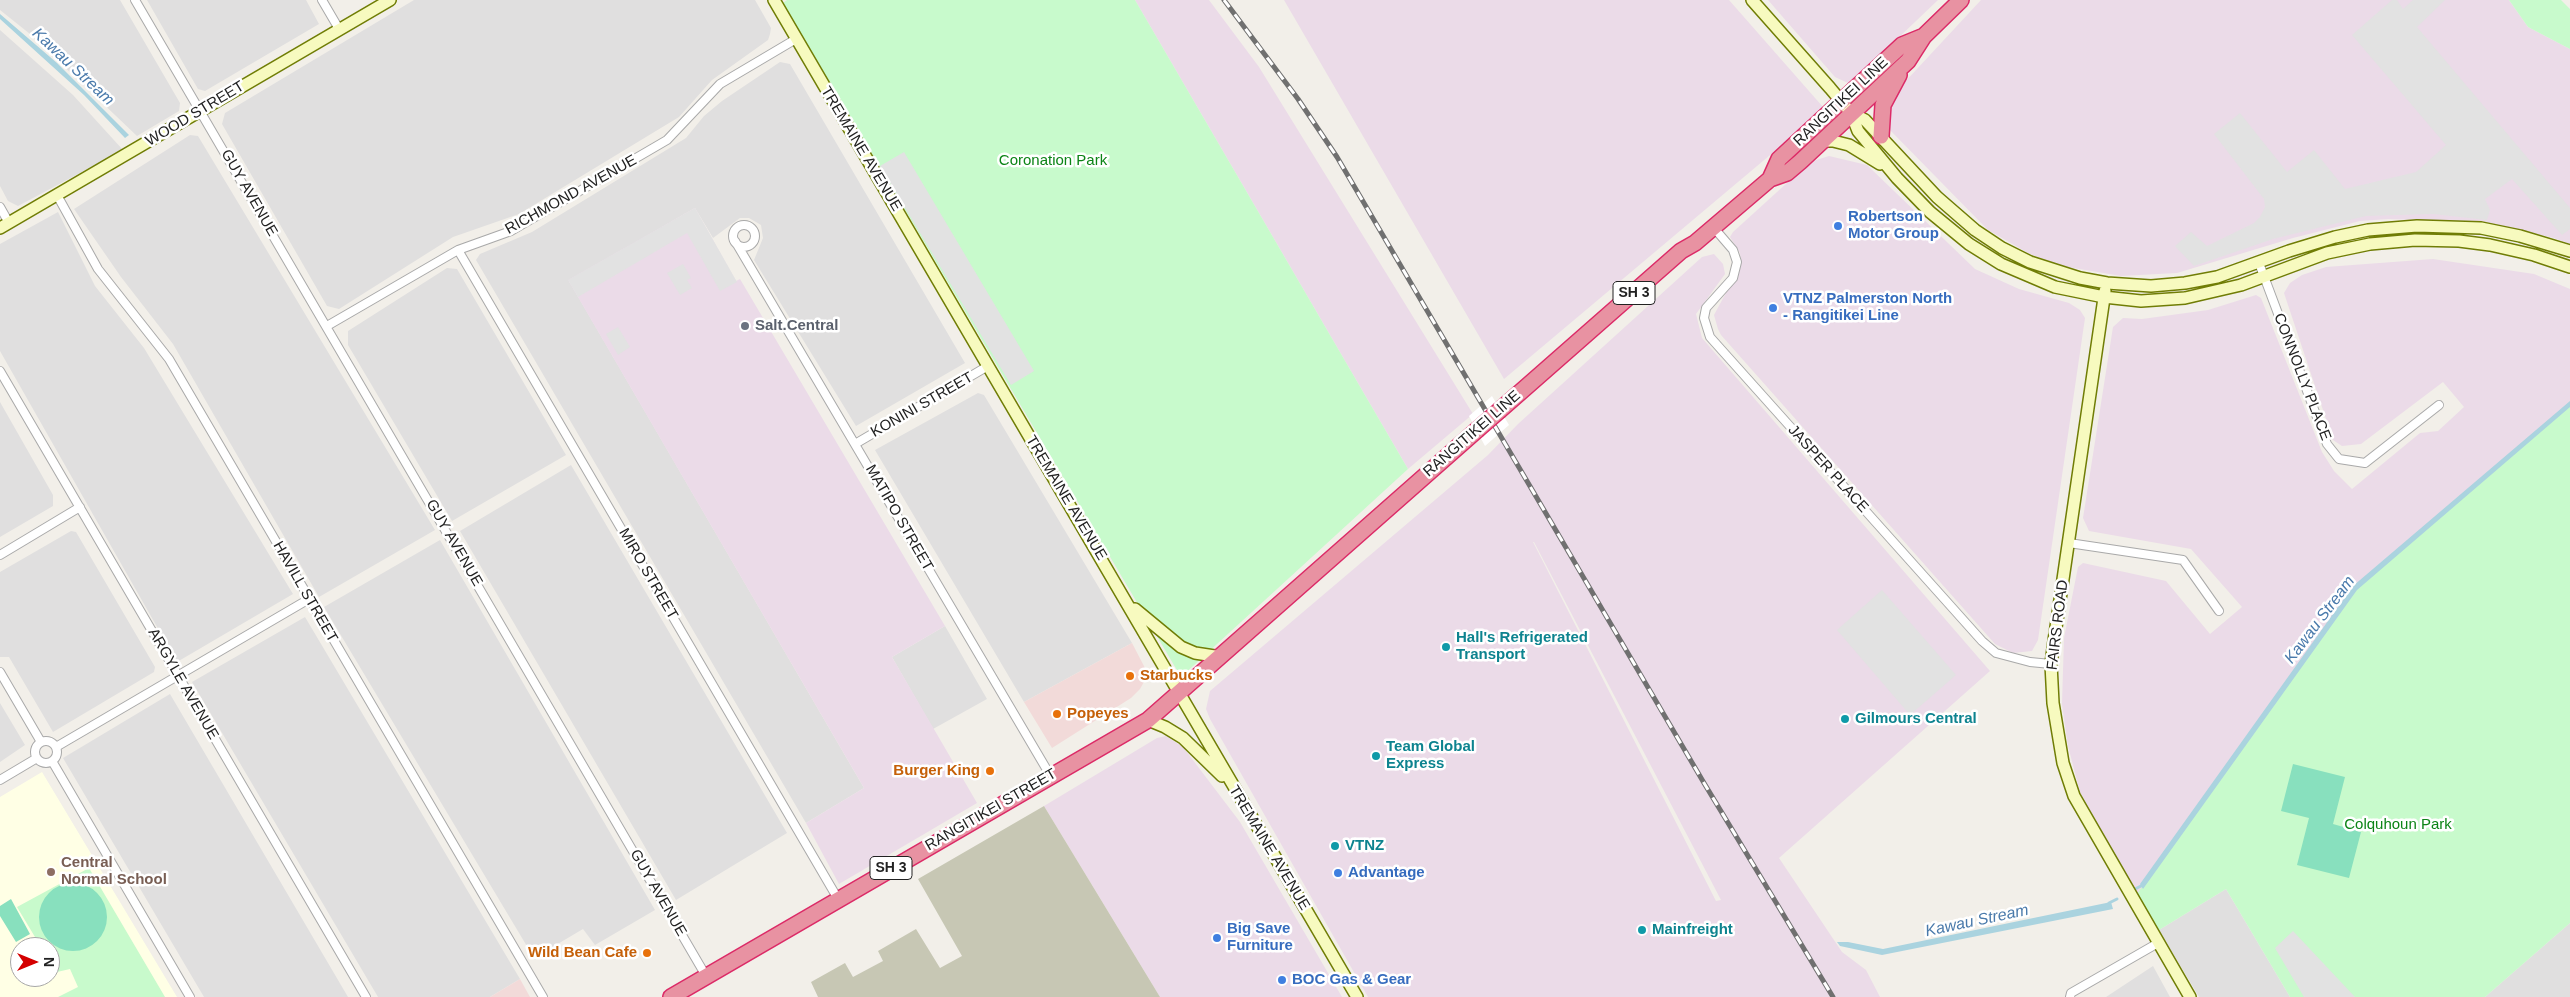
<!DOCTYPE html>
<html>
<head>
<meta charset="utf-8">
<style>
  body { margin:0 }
  #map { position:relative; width:2570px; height:997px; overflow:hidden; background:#f2efe9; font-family:Arial,sans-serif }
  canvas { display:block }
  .north { position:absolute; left:10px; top:937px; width:50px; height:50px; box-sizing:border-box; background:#fff; border:1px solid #a7a7a7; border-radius:50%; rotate:90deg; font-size:14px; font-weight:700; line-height:20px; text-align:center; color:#222 }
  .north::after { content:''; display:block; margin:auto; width:18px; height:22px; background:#d40000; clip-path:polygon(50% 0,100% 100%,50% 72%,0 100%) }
</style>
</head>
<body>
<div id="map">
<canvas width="2570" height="997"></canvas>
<div class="north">N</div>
</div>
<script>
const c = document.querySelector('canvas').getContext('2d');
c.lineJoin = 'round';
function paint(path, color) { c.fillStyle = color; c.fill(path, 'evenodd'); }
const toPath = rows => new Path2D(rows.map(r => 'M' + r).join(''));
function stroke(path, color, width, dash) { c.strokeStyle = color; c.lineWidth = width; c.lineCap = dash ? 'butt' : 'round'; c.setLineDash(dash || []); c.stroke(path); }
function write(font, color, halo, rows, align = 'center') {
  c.font = font + ' Arial,sans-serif'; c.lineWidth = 5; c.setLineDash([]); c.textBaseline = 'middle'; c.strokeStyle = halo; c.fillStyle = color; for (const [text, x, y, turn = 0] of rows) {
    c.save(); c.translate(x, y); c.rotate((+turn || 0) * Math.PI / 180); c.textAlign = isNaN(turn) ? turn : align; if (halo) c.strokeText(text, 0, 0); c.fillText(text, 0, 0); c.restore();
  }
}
paint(toPath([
  [0,0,120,0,180,103,179,111,137,136,30,34,0,10],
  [147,0,306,0,319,24,205,91,198,89],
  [414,0,755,0,771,28,770,34,768,40,712,80,679,117,519,214,453,237,339,309,327,306,222,124,225,113],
  [0,30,73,95,123,150,18,206,8,201,0,186],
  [780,62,790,64,965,363,856,426,754,260,763,238,761,225,749,218,740,218,713,238,695,208,569,281,864,788,806,823,476,260,480,254,532,232,686,138,704,116,722,101],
  [190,135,198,136,435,530,319,597,173,344,121,277,74,209],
  [58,212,95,286,144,348,293,594,177,662,0,351,0,244],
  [447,268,457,269,566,455,452,521,348,345,348,331],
  [978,393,984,395,1132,643,1024,702,875,450],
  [0,402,53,495,53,506,0,537],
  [571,465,787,833,676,900,460,531],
  [71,531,76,532,155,667,154,672,53,732,9,657,0,657,0,572],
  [440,540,655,910,595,945,583,929,534,958,324,607],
  [305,617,520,979,490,997,378,997,192,682],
  [945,626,987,699,933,729,892,657],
  [170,694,348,997,204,997,63,758],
  [0,703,25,745,0,762],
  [2226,889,2290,997,2199,997,2159,930],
  [2570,923,2570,997,2485,997],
  [2153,966,2170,997,2106,997]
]), '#e0dfdf');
paint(toPath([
  [1132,643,1145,668,1145,680,1140,689,1131,698,1052,748,1024,702],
  [520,979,530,997,490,997]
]), '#f2dad9');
paint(toPath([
  [1135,0,1209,0,1259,67,1473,414,1408,469],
  [1284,0,1729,0,1823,107,1820,113,1504,379],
  [1768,0,1938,0,1850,84,1835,77],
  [1981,0,2509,0,2528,27,2570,49,2570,244,2554,238,2484,222,2388,219,2360,221,2293,238,2177,273,2121,276,2062,266,2030,254,1988,230,1887,127,1890,98],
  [1829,156,1867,165,1975,269,2019,289,2069,303,2080,310,2085,318,2038,640,2032,651,2013,653,1995,644,1721,335,1718,329,1714,315,1741,265,1740,253,1730,237,1733,232,1810,162],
  [695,208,736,281,740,279,945,626,892,657,977,803,839,884,806,823,864,788,568,280],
  [1714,254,1723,264,1725,274,1696,314,1702,338,1990,671,1779,858,1842,952,1866,970,1880,997,1368,997,1210,719,1206,709,1210,691,1488,455,1518,424,1702,257],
  [1533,542,1534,542,1721,900,1716,901],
  [2433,259,2534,274,2570,289,2570,404,2137,894,2080,792,2068,746,2062,704,2064,638,2078,567,2083,563,2166,581,2210,634,2242,607,2191,549,2089,531,2083,518,2113,327,2123,318,2142,319,2208,310,2256,295,2261,298,2322,452,2334,471,2352,489,2420,433,2438,431,2464,407,2443,382,2361,444,2342,446,2333,440,2284,293,2290,283,2302,275,2326,267],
  [1166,736,1183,747,1240,822,1342,997,1160,997,1044,806,1157,738]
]), '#ebdbe8');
paint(toPath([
  [42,772,177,997,0,997,0,797],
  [20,947,50,947,50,977,20,977]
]), '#ffffe5');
paint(toPath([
  [1044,806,1160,997,818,997,811,982,845,963,853,977,883,961,878,951,916,929,940,968,962,956,918,879]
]), '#c7c7b4');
paint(toPath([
  [787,0,1135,0,1408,469,1181,677,783,3],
  [2509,0,2561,0,2570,9,2570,49,2528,27],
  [2570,404,2570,923,2485,997,2290,997,2226,889,2159,930,2137,894,2356,588],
  [89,868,165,997,58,997,78,987,70,969,57,972,50,961,50,947,41,947,17,907]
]), '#c8facc');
paint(toPath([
  [2293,764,2345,777,2333,824,2361,832,2349,878,2297,865,2309,818,2281,811],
  '39 917a34 34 0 1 1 68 0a34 34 0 1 1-68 0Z',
  [11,899,30,934,16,942,0,916,0,906]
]), '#88e0be');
paint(toPath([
  [2392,0,2397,0,2403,9,2413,0,2445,0,2417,27,2570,208,2570,229,2562,235,2512,179,2485,199,2490,210,2487,220,2433,214,2366,216,2273,239,2194,266,2175,246,2191,232,2207,246,2254,223,2260,217,2265,207,2264,199,2214,134,2240,113,2287,172,2314,150,2345,189,2416,172,2446,145,2352,35],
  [904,152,1034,371,1011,385,880,166],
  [695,208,737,282,720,291,687,233,578,297,568,280],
  [683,264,691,278,687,280,692,288,680,295,667,273],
  [618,327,630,347,618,355,606,334],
  [1882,590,1956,675,1910,715,1837,630],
  [2293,931,2355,997,2304,997,2275,948]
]), '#e2e2e2');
paint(toPath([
  [0,14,57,63,129,135,125,138,84,95,0,19],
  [2570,401,2570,407,2357,590,2143,889,2140,884,2353,586],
  [2111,902,2113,909,1882,955,1840,946,1837,942,1848,942,1883,949]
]), '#aad3df');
paint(toPath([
  [1492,396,1509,425,1485,446,1469,416]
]), '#fff');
stroke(toPath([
  [2133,890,2143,885],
  [2109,903,2117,899]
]), '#aad3df', 3);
const street = toPath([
  [135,0,706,976],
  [322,0,339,29],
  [57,195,98,269,169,359,543,997],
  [0,207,9,223],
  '733 236a11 11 0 1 1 22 0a11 11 0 1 1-22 0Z',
  [1714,228,1733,250,1737,262,1733,278,1706,308,1704,318,1710,337,1982,641,1996,653,2030,662,2051,664],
  [735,241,1050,775],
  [458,250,838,899],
  [2259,263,2327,444,2339,459,2365,463,2439,405],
  [327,326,458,250,511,231,667,140,720,84,796,39],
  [0,371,366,997],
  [855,444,988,366],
  [2069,543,2183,560,2219,611],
  [0,555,80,507],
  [0,672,41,742],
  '35 752a11 11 0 1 1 22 0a11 11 0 1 1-22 0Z',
  [56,747,309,599],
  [52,761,190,997],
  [0,780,37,758],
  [2070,997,2071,993,2158,943]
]);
const secondary = toPath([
  [774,0,1357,997],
  [1752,0,1830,88,1851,113,1858,131,1897,178,1930,212,1969,244,2001,264,2055,287,2104,297,2141,301,2185,298,2241,285,2327,253,2370,244,2415,240,2459,241,2490,245,2534,255,2570,267],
  [1851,113,1865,120,1937,197,1975,230,2002,248,2030,262,2080,278,2107,283,2151,286,2185,283,2217,277,2289,251,2335,237,2368,230,2417,226,2481,228,2520,236,2570,251],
  [1824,141,1833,141,1849,145,1880,164],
  [0,228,390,0],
  [2105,291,2054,641,2051,664,2053,703,2063,763,2074,796,2190,997],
  [1135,609,1181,647,1195,653,1221,657],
  [1148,720,1165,727,1183,738,1222,776]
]);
const highway = toPath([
  [1881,136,1883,105,1899,75],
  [1770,179,1779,159,1902,45,1924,36],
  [1500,410,1681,251,1695,243,1770,179,1787,173,1800,162,1908,61,1924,36,1961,0],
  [671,997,1148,720,1477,430]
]);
stroke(street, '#a9a9a9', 10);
stroke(secondary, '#707d05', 14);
stroke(highway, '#dc2a67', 18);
stroke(street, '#fff', 8);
stroke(secondary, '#f7fabf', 11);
stroke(highway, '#e892a2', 15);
const rail = toPath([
  [1224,0,1298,99,1337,157,1704,783,1833,997]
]);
stroke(rail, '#707070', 5);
stroke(rail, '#fff', 3, [9]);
const highwayBridge = toPath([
  [1477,430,1500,410]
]);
stroke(highwayBridge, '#dc2a67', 18, []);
stroke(highwayBridge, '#e892a2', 15);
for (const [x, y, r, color] of [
  [1838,226,5,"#3f7fe0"],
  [1773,308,5,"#3f7fe0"],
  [745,326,5,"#6b7280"],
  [1446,647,5,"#0f9aa8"],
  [1130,676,5,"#e8710a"],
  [1057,714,5,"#e8710a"],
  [1845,719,5,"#0f9aa8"],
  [1376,756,5,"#0f9aa8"],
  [990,771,5,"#e8710a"],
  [1335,846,5,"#0f9aa8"],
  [51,872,5,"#8d6e63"],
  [1338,873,5,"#3f7fe0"],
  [1642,930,5,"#0f9aa8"],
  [1217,938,5,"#3f7fe0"],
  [647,953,5,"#e8710a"],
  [1282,980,5,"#3f7fe0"]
]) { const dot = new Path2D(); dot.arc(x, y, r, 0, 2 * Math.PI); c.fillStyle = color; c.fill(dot); stroke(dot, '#fff', 2); }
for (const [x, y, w] of [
  [1634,293,42],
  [891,868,42]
]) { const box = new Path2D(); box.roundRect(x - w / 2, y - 11.5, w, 23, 4); c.fillStyle = '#fff'; c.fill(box); stroke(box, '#222', 1); }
write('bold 14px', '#222', null, [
  ["SH 3",1634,293],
  ["SH 3",891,868]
]);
write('15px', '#222', '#fff', [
  ["RANGITIKEI LINE",1841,102,-43],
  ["WOOD STREET",195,114,-31],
  ["TREMAINE AVENUE",861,149,59],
  ["GUY AVENUE",249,193,60],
  ["RICHMOND AVENUE",571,195,-29],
  ["CONNOLLY PLACE",2302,377,69],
  ["KONINI STREET",922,405,-30],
  ["RANGITIKEI LINE",1472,434,-41],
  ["JASPER PLACE",1828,469,48],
  ["TREMAINE AVENUE",1066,498,59],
  ["MATIPO STREET",899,518,60],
  ["GUY AVENUE",454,543,60],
  ["MIRO STREET",648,574,60],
  ["HAVILL STREET",305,592,60],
  ["FAIRS ROAD",2058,625,-83],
  ["ARGYLE AVENUE",183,684,60],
  ["RANGITIKEI STREET",991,810,-30],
  ["TREMAINE AVENUE",1269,848,59],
  ["GUY AVENUE",658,893,60]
]);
write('15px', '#0c8416', '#fff', [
  ["Coronation Park",1053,161],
  ["Colquhoun Park",2398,825]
]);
write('bold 15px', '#366cbe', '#fff', [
  ["Robertson",1848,217],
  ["Motor Group",1848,234],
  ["VTNZ Palmerston North",1783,299],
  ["- Rangitikei Line",1783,316],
  ["Advantage",1348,873],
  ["Big Save",1227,929],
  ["Furniture",1227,946],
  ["BOC Gas & Gear",1292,980]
], 'left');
write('bold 15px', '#5b616d', '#fff', [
  ["Salt.Central",755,326]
], 'left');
write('bold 15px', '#0d838f', '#fff', [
  ["Hall's Refrigerated",1456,638],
  ["Transport",1456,655],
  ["Gilmours Central",1855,719],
  ["Team Global",1386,747],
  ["Express",1386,764],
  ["VTNZ",1345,846],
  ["Mainfreight",1652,930]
], 'left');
write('bold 15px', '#c56008', '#fff', [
  ["Starbucks",1140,676],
  ["Popeyes",1067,714],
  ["Burger King",980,771,"right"],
  ["Wild Bean Cafe",637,953,"right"]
], 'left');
write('bold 15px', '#785e54', '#fff', [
  ["Central",61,863],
  ["Normal School",61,880]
], 'left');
write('italic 16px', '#4a7aab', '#fff', [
  ["Kawau Stream",73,67,43],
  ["Kawau Stream",2320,620,-53],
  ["Kawau Stream",1977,921,-12]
]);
</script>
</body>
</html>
